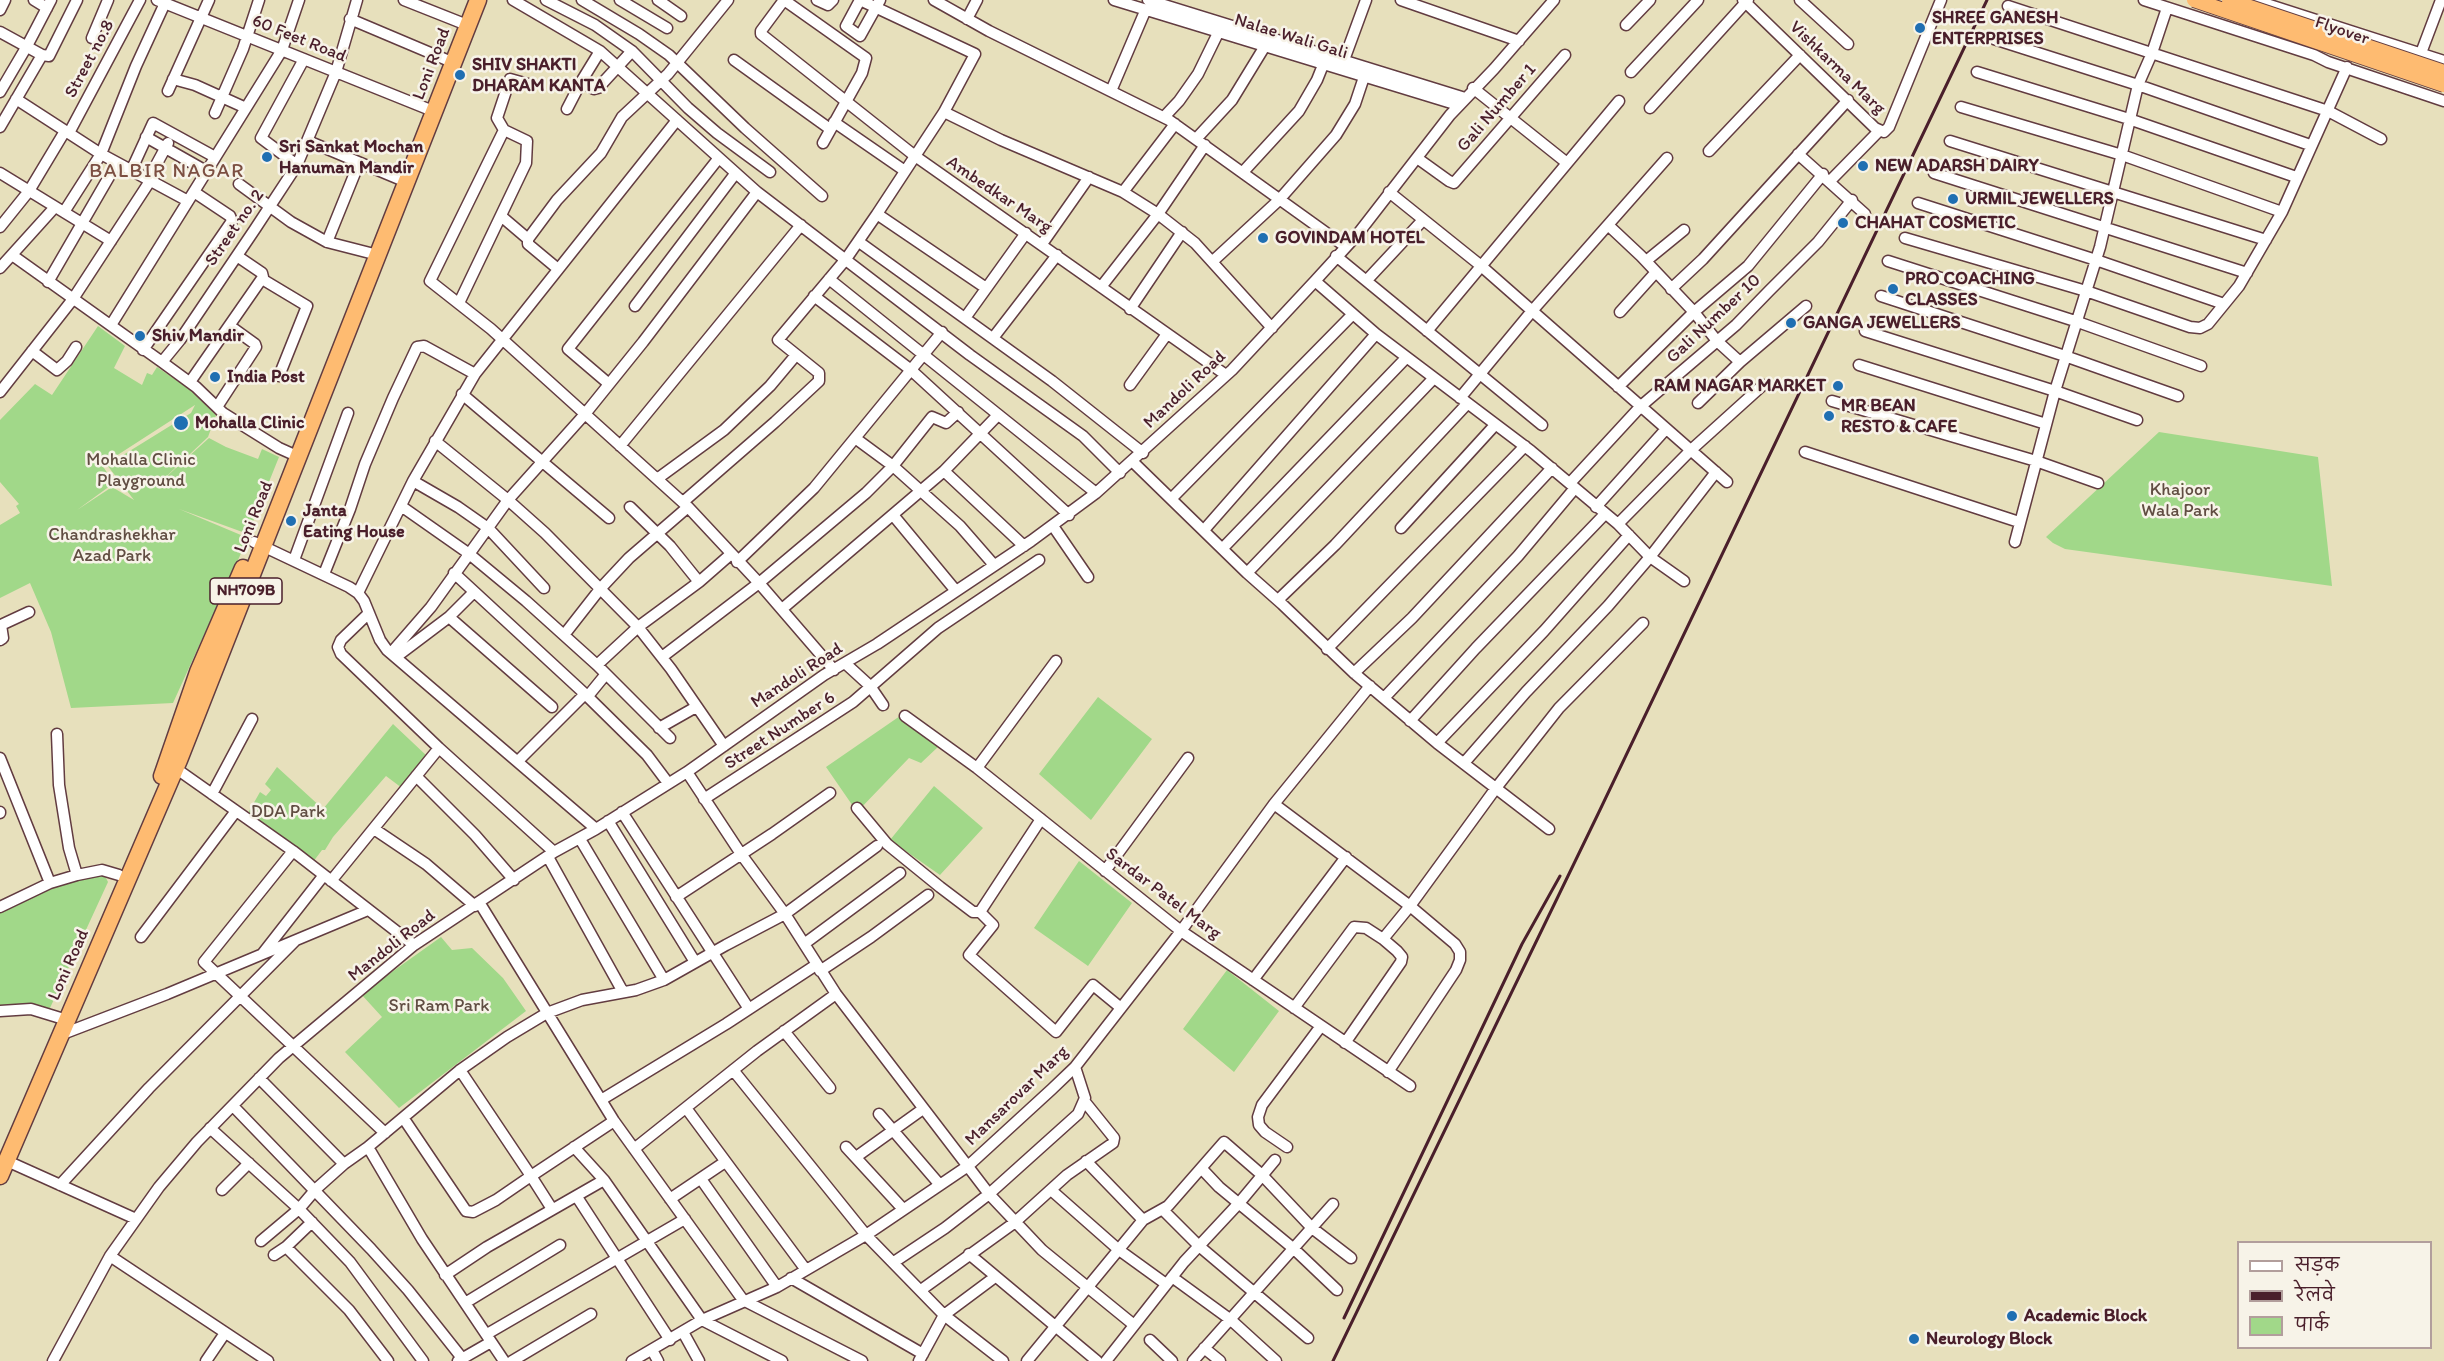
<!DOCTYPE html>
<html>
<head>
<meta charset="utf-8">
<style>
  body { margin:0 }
  #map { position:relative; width:2444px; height:1361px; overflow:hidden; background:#e7e0bc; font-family:Itim,"Playpen Sans Deva",sans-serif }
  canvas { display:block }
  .legend { position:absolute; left:2237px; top:1241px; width:195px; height:108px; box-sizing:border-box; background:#f7f3e8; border:2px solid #b29e9c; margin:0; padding:8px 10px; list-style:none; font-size:18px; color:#4a1f2b }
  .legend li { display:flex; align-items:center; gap:12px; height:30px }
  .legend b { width:30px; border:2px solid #b29e9c }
</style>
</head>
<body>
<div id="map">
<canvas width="2444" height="1361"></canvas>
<ul class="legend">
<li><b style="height:8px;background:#fff"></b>सड़क</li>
<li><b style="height:8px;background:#4a1f2b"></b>रेलवे</li>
<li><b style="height:16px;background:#a1d889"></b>पार्क</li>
</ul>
</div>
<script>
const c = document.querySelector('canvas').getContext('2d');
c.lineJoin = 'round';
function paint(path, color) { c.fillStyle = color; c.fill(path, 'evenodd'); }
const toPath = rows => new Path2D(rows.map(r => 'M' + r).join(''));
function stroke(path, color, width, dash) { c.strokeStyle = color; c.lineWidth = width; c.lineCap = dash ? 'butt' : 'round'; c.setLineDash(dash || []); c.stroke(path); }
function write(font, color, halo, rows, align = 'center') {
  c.font = font + ' Itim,sans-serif'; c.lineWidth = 5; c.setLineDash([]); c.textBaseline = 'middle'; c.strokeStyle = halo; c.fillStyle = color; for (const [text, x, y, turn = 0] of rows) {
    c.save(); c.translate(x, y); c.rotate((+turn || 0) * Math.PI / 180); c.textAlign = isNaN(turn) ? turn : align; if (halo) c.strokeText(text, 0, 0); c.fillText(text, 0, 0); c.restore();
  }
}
paint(toPath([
  [98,326,125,346,114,368,142,385,147,373,152,375,157,367,189,389,216,415,208,437,155,487,209,438,226,447,258,459,262,449,279,457,248,534,179,509,248,538,173,703,71,708,51,632,30,583,0,598,0,525,20,513,16,506,19,504,0,482,0,420,35,384,52,395],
  [195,405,191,413,107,465,134,500,112,487,77,510,114,483,102,465],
  [2159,432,2318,457,2332,586,2065,549,2053,543,2046,537],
  [1098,697,1152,739,1091,820,1039,774],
  [900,716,939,746,921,763,909,758,857,812,826,767],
  [393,724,428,757,402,788,386,776,333,837,325,850,322,850,313,862,248,813,260,792,266,796,271,790,265,784,277,767,323,809],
  [934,786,983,828,940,875,890,840],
  [1079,861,1132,903,1088,966,1034,928],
  [97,873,106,878,108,882,50,1008,48,1012,0,1010,0,911,45,889],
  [441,937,452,950,472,948,503,978,526,1011,399,1108,345,1052,382,1017,361,994],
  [1227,970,1279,1011,1234,1072,1183,1029]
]), '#a1d889');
const minor = toPath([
  [34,0,47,8],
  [157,0,428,109],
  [404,0,462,23],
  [513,0,600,51,757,192,970,355,1083,436,1120,473],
  [546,0,595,25,632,51,688,108,717,133,770,172],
  [582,0,639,34,669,55,745,128,822,196],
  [620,0,667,28],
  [658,0,681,16],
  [784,0,761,31,761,34,915,156,1226,375],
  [784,0,866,58,862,73,823,143],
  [817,0,828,5,833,0],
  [860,0,975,54,944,112,877,214],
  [860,0,846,26,860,36,880,0],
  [934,0,989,31,1169,120,1346,247],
  [1114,0,1458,105],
  [1148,0,1465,98],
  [1401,0,1519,41],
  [1743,0,1875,128,1884,132,1889,127,1941,0],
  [1800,0,1848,44],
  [2144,0,2314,55,2328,62,2444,101],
  [2254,0,2444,61],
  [2008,6,2328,111,2381,139],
  [0,10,5,0],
  [350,19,447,60],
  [967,19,977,0],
  [1626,25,1650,0],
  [0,32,42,55,49,56,77,0],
  [92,38,108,0],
  [1994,39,2138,85,2310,145],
  [2421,53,2441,0],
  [734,60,830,129],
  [1344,60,1366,0],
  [1631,72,1698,0],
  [1977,72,2129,119,2296,177],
  [173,79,195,85,246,108],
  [581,82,600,51],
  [1473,88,1567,163],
  [168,91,209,0],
  [1111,91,1146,9],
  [0,92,27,46,51,0],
  [16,99,101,154,188,201],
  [1961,107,2122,155,2282,212],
  [1650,108,1748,0],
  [567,109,581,82,594,89,598,88,632,51],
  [944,112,1001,140,1123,192,1158,214,1195,243,1272,328],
  [215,113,243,49,259,0],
  [1164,117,1179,101,1198,74,1219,31],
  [834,122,905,171],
  [0,127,42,55],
  [504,130,430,281,491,329,688,507,759,583,834,670],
  [69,133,140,0],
  [146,137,206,171],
  [1196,139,1232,100,1265,46],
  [308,141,399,179],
  [1950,141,2266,240],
  [1709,151,1800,55],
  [1798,154,1865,214],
  [1417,158,1449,181,1454,183,1565,55],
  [297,165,261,138,304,59],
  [131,171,153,123,215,157],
  [1243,172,1299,111,1317,80,1325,60],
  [0,173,111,241],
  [1934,173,2247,273],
  [148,180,168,143],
  [1830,181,1879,131],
  [239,184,291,222,327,242,370,253],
  [1123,192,1175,124],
  [1389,192,1480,265,1727,482],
  [1918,203,2096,260,2224,304],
  [64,212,101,154,136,66,165,3],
  [501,216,528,239],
  [1608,225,1641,256,1694,312,1717,341,1740,362],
  [0,227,29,191,65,131],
  [1905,238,2086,291,2190,327,2200,328,2208,324,2239,286,2282,212,2347,67],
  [327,242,359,163],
  [859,242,1052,381,1143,453],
  [1042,244,1089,177],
  [12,255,162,362,196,387,223,413,279,448,299,457],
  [1336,256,1542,425],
  [1213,261,1279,200,1336,135,1355,104,1364,77],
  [1646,261,1684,230],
  [1888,261,2075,321,2201,366],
  [0,268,55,207],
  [558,269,528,244,528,239,557,200,601,153,622,117,668,74,728,0],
  [262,279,307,306,279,376],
  [829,279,1096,493],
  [1367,280,1423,220],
  [1315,281,1376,334,1531,451,1618,524,1650,557,1684,581],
  [48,282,117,163],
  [1101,287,1158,214,1205,145],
  [1671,289,1703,259,1848,100],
  [814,296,911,370,1069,515],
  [1881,296,2065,356,2178,396],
  [459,303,526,163,527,141,504,130,497,118,510,79,528,84],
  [635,306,735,174],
  [1130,309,1182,232],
  [1620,312,1656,272],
  [965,318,1026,233],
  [111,325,282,50,299,0],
  [1427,331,1619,101],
  [1865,331,2055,391,2137,420],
  [993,338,1057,255],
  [143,350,232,221,230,216,194,192],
  [32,351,57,370,67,361,76,347],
  [162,362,180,340,255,229,297,165,336,72,357,0],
  [1859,365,2046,424],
  [190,382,263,277,262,273,237,256],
  [609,384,568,349,718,159],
  [1130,385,1167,334],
  [1618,387,1694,312,1748,266,1823,174],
  [0,392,73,299,150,181],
  [462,394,609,518],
  [1460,398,1532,311,1667,158],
  [1832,401,2036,461,2098,483],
  [1698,403,1740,362,1806,306],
  [217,407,256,347,255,344,230,326],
  [855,438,893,466,960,526,994,565],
  [435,441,508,500,545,533,638,627,671,669,724,746],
  [620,446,801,225],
  [1805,452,2019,522],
  [1133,462,1247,573,1282,604,1354,673,1437,743,1549,829],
  [944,471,1024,546],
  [657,479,724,430,770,386,796,355],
  [413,481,458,507,488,528,544,588],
  [1570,483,1641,406,1736,325,1769,291,1818,242,1852,200],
  [1172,498,1353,314],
  [683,502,775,422,819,381,819,373,778,340,846,259,877,214,986,288],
  [401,506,468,553,526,601,597,665,670,738],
  [1596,507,1666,429],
  [893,515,956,591],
  [1618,524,1691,450,1763,385],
  [1053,526,1088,577],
  [1401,528,1495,425],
  [1204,530,1376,334],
  [254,542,349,587,358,593,364,601,380,640,387,650,596,829],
  [2015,542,2055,391,2100,247,2138,85,2152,53,2167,8],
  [1223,548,1406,358],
  [294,560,348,413],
  [737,562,814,488,942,332],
  [454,573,585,694,647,755,668,783],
  [1247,573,1434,378],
  [324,574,350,509,365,464,393,398,417,347,424,346,475,374],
  [699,582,731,554],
  [358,593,413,481,475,374,677,120],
  [1278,600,1335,545,1467,404],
  [782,609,944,471,998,415],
  [369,613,341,640,338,647,341,654,439,748,554,852],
  [449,617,552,707],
  [564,635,600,589,629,558,688,507],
  [0,640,3,638,1,625,29,612],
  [1327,649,1525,446],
  [391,653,431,607,508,500,585,414,643,342,757,192],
  [396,657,449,617,474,592],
  [662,657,759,583,866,493,893,466,932,417,946,423,958,412],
  [846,664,870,686,883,705],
  [597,665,638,627,699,582,670,546,630,507],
  [1354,673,1412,618,1552,468],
  [588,696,606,674],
  [1384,698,1518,556,1575,488],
  [905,716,977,768,1181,931,1410,1086],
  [1410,721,1476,648,1605,514],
  [659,728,696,707],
  [57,734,59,785,69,848,77,875],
  [1437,743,1544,631,1629,535],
  [0,758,50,883],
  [518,761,585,694],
  [1464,763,1526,692,1608,606,1650,557,1716,472],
  [171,765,293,851,414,945],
  [977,768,1056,661],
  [687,772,741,854,785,914,836,994,989,1194,1042,1250,1134,1325],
  [416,776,475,835,514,880],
  [212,794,252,719],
  [704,799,853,702,938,628,1039,560],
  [1274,804,1410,906,1455,944,1460,952,1460,960,1456,970,1388,1072],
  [857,808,887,844,940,887,973,912,980,912,993,925,969,955,1056,1032,1093,985,1121,1008],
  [0,812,0,813],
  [622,812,749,1009],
  [608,821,695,962],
  [374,829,426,864,475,906],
  [580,839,664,980],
  [293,851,204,962,385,1133],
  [548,857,623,992],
  [1105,871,1188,758],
  [331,881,439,748],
  [676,897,772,834,830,793],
  [479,902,614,1121,743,1300,862,1361],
  [0,907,50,883,77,875,102,870,119,875],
  [980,912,1041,819],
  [141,937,236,811],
  [804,944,900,873],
  [263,953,324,875],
  [820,971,871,937,928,895],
  [1253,980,1346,857],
  [1294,1008,1354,927,1366,928,1383,939],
  [0,1011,31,1009,67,1020],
  [784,1031,830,1088],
  [60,1035,167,994,368,910],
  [1345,1043,1401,962,1402,957,1397,951,1383,939,1410,906,1496,788,1559,708,1643,623],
  [460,1070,531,1176,614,1121],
  [733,1070,866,1235,944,1315,1003,1361],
  [259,1078,344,1164,368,1147,422,1239,504,1361],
  [601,1100,726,1024,816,965],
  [233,1106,371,1249,408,1290,462,1358],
  [686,1108,806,1270],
  [879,1114,940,1185],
  [404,1119,466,1211,473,1212,496,1200,531,1176,552,1209],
  [210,1128,299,1209,350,1262,423,1361],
  [368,1147,460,1070,507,1037,547,1013,582,1000,636,990,664,980,726,945,785,914,877,846],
  [574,1147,604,1180,702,1320,782,1361],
  [846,1147,903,1209],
  [1287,1147,1265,1132,1259,1125,1258,1117,1262,1105,1321,1026],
  [634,1149,757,1051,836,994],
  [856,1157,923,1109],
  [7,1161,136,1219],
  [1086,1161,1143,1220],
  [1202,1169,1219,1187,1294,1249,1337,1290],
  [701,1179,777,1287],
  [60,1185,149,1088,295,941],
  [222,1190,249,1163],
  [1051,1190,1119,1250,1166,1284],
  [577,1197,670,1340],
  [670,1199,725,1162],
  [1163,1210,1199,1246,1308,1338],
  [261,1241,299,1209,316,1189,344,1164],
  [286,1247,349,1310,388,1361],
  [969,1254,1097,1361],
  [274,1255,286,1247,312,1222],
  [110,1256,268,1361],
  [894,1262,945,1228,989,1194,1078,1114,1085,1098,1075,1067],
  [445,1275,487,1247,604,1180],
  [1172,1277,1231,1320,1276,1361],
  [791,1278,923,1354],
  [921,1290,1014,1223,1067,1175,1113,1143,1114,1138,1085,1102],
  [465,1303,560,1245],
  [683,1332,699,1361],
  [487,1334,685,1219],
  [1150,1340,1172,1361],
  [1204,1348,1220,1361],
  [652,1350,658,1361],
  [53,1361,110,1256,159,1187,197,1142,279,1058,414,945,554,852,596,829,687,772,824,675,877,644,1031,541,1096,493,1232,370,1315,281,1357,235,1450,115,1494,69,1554,0],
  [206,1361,225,1333],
  [458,1361,491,1342],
  [512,1361,591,1314],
  [632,1361,702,1320,777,1287,866,1235,968,1166,1052,1089,1075,1067,1181,931,1274,804,1370,686],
  [919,1361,944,1315,995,1277],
  [1027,1361,1143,1220,1168,1206,1224,1142,1262,1175,1312,1228,1351,1258],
  [1106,1361,1184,1262,1240,1202,1275,1160],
  [1193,1361,1333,1204]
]);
const highway = toPath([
  [162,776,198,672,243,568],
  [0,1176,179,760,478,0]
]);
stroke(minor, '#623c41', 13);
stroke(highway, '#623c41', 19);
stroke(minor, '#fff', 10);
stroke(highway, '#febb71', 16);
stroke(toPath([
  [1344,1318,1522,944,1560,876],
  [1333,1361,1598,814,1987,0]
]), '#4a1f2b', 3);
const majorBridge = toPath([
  [2194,0,2444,85],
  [2229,0,2444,72]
]);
stroke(majorBridge, '#623c41', 16, []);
stroke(majorBridge, '#febb71', 14);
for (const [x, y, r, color] of [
  [1920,28,6,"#1f6fb2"],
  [460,75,6,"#1f6fb2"],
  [267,157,6,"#1f6fb2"],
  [1863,166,6,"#1f6fb2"],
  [1953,199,6,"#1f6fb2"],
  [1843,223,6,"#1f6fb2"],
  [1263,238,6,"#1f6fb2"],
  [1893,289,6,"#1f6fb2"],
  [1791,323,6,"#1f6fb2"],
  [140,336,6,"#1f6fb2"],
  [215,377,6,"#1f6fb2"],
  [1838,386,6,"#1f6fb2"],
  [1829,416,6,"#1f6fb2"],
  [181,423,8,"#1f6fb2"],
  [291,521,6,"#1f6fb2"],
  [2012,1316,6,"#1f6fb2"],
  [1914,1339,6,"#1f6fb2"]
]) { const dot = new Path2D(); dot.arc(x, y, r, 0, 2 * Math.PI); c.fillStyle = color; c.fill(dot); stroke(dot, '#f7f3e8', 2); }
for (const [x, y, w] of [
  [246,591,72]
]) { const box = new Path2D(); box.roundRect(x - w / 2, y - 13, w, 26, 4.5); c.fillStyle = '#f7f3e8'; c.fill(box); stroke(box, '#4a1f2b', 1.5); }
write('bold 16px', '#4a1f2b', null, [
  ["NH709B",246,591]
]);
write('bold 18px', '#4a1f2b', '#f7f3e8', [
  ["SHREE GANESH",1932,18],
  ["ENTERPRISES",1932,39],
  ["SHIV SHAKTI",472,65],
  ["DHARAM KANTA",472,86],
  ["Sri Sankat Mochan",279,147],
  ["Hanuman Mandir",279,168],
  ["NEW ADARSH DAIRY",1875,166],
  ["URMIL JEWELLERS",1965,199],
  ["CHAHAT COSMETIC",1855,223],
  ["GOVINDAM HOTEL",1275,238],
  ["PRO COACHING",1905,279],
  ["CLASSES",1905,300],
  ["GANGA JEWELLERS",1803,323],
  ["Shiv Mandir",152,336],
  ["India Post",227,377],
  ["RAM NAGAR MARKET",1826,386,"right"],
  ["MR BEAN",1841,406],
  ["RESTO & CAFE",1841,427],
  ["Mohalla Clinic",195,423],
  ["Janta",303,511],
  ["Eating House",303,532],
  ["Academic Block",2024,1316],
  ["Neurology Block",1926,1339]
], 'left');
write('18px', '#4a1f2b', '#f7f3e8', [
  ["Flyover",2342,31,19],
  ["Nalae Wali Gali",1291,37,17],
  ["60 Feet Road",299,39,22],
  ["Street no.8",90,59,-62],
  ["Loni Road",432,64,-69],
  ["Vishkarma Marg",1837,68,44],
  ["Gali Number 1",1497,108,-49],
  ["Ambedkar Marg",999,195,34],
  ["Street no. 2",235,228,-55],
  ["Gali Number 10",1714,319,-43],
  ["Mandoli Road",1185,390,-43],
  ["Loni Road",254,517,-68],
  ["Mandoli Road",797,676,-33],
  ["Street Number 6",780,731,-33],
  ["Sardar Patel Marg",1163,894,37],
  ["Mandoli Road",392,946,-38],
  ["Loni Road",69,965,-66],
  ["Mansarovar Marg",1017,1096,-44]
]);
write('18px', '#604d42', '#f7f3e8', [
  ["Mohalla Clinic",141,460],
  ["Playground",141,481],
  ["Khajoor",2180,490],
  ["Wala Park",2180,511],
  ["Chandrashekhar",112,535],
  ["Azad Park",112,556],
  ["DDA Park",288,812],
  ["Sri Ram Park",439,1006]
]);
c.letterSpacing = '1.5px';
write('20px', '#7c4f42', '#f7f3e8', [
  ["BALBIR NAGAR",167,172]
]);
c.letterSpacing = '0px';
</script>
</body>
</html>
